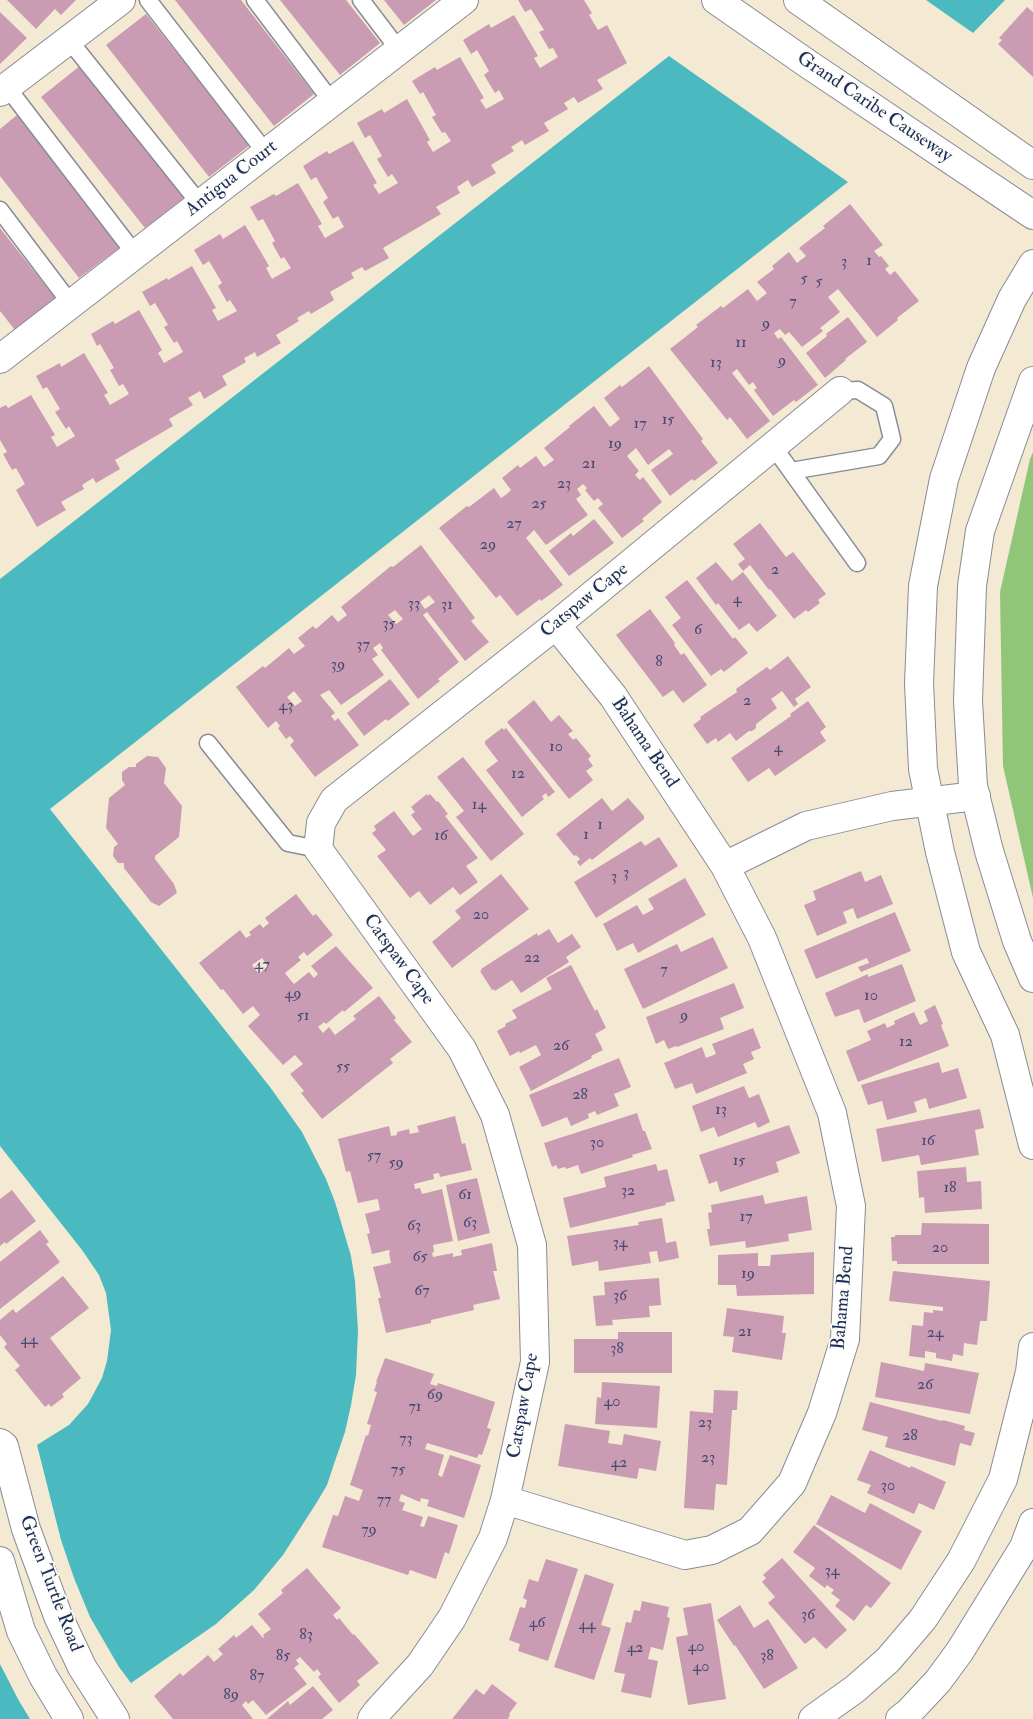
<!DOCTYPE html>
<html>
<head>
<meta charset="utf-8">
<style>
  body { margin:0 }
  canvas { display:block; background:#f4e9d2 }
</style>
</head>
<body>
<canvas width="1033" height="1719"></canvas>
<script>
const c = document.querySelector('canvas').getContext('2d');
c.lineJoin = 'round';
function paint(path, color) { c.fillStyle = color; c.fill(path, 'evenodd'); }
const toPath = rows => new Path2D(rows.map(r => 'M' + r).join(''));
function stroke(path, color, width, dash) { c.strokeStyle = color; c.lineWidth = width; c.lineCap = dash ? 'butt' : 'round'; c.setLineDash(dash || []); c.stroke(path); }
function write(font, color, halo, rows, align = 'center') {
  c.font = font + ' "IM FELL Double Pica",serif'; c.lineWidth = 4; c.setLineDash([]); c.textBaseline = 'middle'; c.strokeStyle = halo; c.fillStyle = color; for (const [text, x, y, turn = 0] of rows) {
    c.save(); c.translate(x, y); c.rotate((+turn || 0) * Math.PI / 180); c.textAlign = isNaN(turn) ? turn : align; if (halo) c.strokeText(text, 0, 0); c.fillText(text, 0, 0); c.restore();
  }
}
paint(toPath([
  [1033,452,1033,898,1003,766,1000,592,1030,459]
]), '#91c577');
paint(toPath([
  [926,0,1005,0,973,33],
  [669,56,848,182,50,809,270,1087,302,1132,326,1179,335,1202,351,1256,355,1281,358,1331,356,1375,351,1405,345,1432,335,1461,327,1485,317,1502,283,1555,254,1590,216,1624,131,1683,119,1667,90,1617,74,1578,61,1540,37,1445,69,1425,88,1404,102,1378,107,1361,111,1330,106,1293,99,1275,82,1250,0,1146,0,579],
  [0,1664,19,1701,30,1719,0,1719]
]), '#4ab9c0');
paint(toPath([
  [7,0,76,0,61,15,55,9,36,29],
  [175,0,241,0,314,94,274,126],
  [280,0,346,0,380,43,340,75],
  [384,0,436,0,404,25],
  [518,0,584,0,592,13,589,15,598,30,607,25,627,63,597,80,603,89,578,103,574,97,564,103,568,109,544,123,549,131,525,145,522,140,511,147,514,151,491,165,496,173,472,187,468,180,457,187,460,193,436,207,441,214,383,248,389,258,365,271,362,267,351,273,354,278,330,292,334,300,311,314,309,311,297,318,299,321,276,335,281,343,257,357,255,352,250,355,244,358,246,362,222,376,227,385,204,399,200,391,188,398,193,405,169,419,173,426,115,460,120,469,96,483,93,478,82,485,84,489,61,502,66,510,37,527,16,490,25,484,16,468,12,470,3,454,7,452,0,440,0,408,6,405,8,408,31,395,55,435,51,437,57,447,75,436,69,426,66,429,55,412,60,409,47,387,43,389,36,376,60,363,61,367,84,353,108,393,104,395,110,405,129,394,123,384,119,386,110,370,114,368,100,344,97,346,91,334,113,321,115,324,139,310,162,350,158,353,164,363,183,352,177,341,174,343,164,327,168,325,155,303,150,306,142,292,167,278,168,280,192,266,216,308,212,310,218,321,237,311,230,300,227,302,218,286,222,283,209,261,203,265,194,250,220,234,223,239,245,225,269,266,266,268,272,279,291,268,284,257,281,259,272,243,275,241,263,219,258,221,250,207,274,194,276,196,298,183,322,224,318,226,325,238,344,227,338,216,333,219,323,202,328,198,316,177,311,180,303,166,327,151,329,154,353,141,377,183,373,185,379,194,398,183,392,174,388,177,377,159,382,156,370,135,365,138,357,123,382,109,384,113,407,99,430,140,427,142,433,152,451,141,445,132,442,133,432,117,436,115,423,92,420,94,412,81,435,67,437,70,460,57,484,98,480,100,486,109,504,99,499,90,495,93,484,75,489,71,477,50,471,54,463,40,489,24,491,28,514,15,538,56,534,58,540,68,558,57,553,48,549,49,539,32,544,30,531,9,525,12],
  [1027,7,1033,12,1033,77,998,44,1002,40,999,38],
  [0,12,27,38,0,64],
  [146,14,250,145,209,177,106,45],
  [81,65,185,197,145,228,41,97],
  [17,115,119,248,79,278,0,176,0,129],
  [850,204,883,245,874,251,879,257,881,256,889,266,885,269,890,275,895,271,919,301,897,318,898,320,877,337,838,289,828,297,840,312,820,328,823,331,802,347,789,332,785,335,780,329,774,333,778,339,781,337,818,385,796,402,794,400,773,416,754,390,757,388,753,382,749,385,737,369,732,373,770,421,747,439,730,417,727,420,670,349,698,327,696,325,721,306,723,308,748,289,757,301,767,293,757,282,774,269,772,266,789,252,797,263,806,256,799,248,825,228,823,226],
  [0,228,55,298,15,330,0,311],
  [848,317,867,342,845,359,846,360,825,378,806,353,827,336,826,334],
  [649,366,703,439,701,441,718,463,694,481,692,479,670,496,651,470,673,454,669,449,648,465,636,448,627,456,639,471,635,475,640,480,643,477,662,502,642,519,644,521,622,538,598,508,603,504,598,498,594,501,585,490,587,488,583,484,577,489,581,495,576,499,588,515,546,545,534,530,526,538,563,585,541,601,540,599,517,616,500,595,496,598,439,528,467,506,469,507,494,488,501,498,507,494,511,490,502,478,518,465,520,468,536,456,544,467,554,460,544,448,570,427,569,426,594,406,610,427,620,419,604,398,620,385,622,387],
  [594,519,614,543,569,576,549,551,571,533,573,536],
  [760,523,786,557,793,552,826,594,818,600,820,603,808,612,806,610,794,619,770,589,769,590,750,565,743,571,738,564,745,559,733,544],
  [421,545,475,618,471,621,489,642,465,661,427,612,423,615,459,662,438,679,440,681,418,699,381,650,383,648,380,643,373,648,378,655,372,659,384,675,341,705,329,690,320,695,335,713,331,716,335,721,338,718,359,745,315,777,290,745,294,741,290,736,286,739,278,728,280,726,276,721,268,728,236,687,263,666,265,668,289,648,294,654,305,646,298,638,313,626,316,629,332,615,338,622,347,615,341,607,391,566,393,567],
  [429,595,435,602,425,609,420,602],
  [395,610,403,619,396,624,388,615],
  [294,691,302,701,295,706,287,697],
  [716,562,732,581,743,572,777,616,757,632,749,623,739,630,718,603,716,605,696,578],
  [687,580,733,639,735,637,748,653,724,672,721,669,711,676,672,625,681,618,665,597],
  [650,609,675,643,674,645,681,655,684,653,707,685,683,703,673,690,663,697,616,635],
  [788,656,811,687,795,699,798,704,794,707,782,691,771,699,777,708,756,724,756,728,752,731,749,731,736,741,730,733,718,742,716,738,707,744,693,725,701,719,700,717,737,692,736,689,767,667,770,670],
  [390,679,410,704,388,721,386,719,364,736,347,713],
  [534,700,551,722,559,715,573,731,568,734,573,740,576,738,591,756,588,759,593,766,586,771,593,780,569,799,507,722],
  [808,701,826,727,820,732,826,741,775,776,769,768,748,782,731,758,791,716,790,714],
  [502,728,504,730,506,728,555,792,548,797,546,793,542,796,544,799,522,817,486,770,498,761,485,744,485,741],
  [147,756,158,757,166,768,164,783,182,806,179,837,155,856,155,859,174,884,177,893,159,906,151,902,124,868,124,863,118,863,113,856,114,847,118,844,106,828,109,798,125,785,122,780,122,772,129,767,136,767,136,764],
  [463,757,524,834,491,861,456,817,464,811,437,777],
  [427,794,428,796,430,794,437,802,438,801,448,814,445,816,478,858,466,866,478,882,460,895,453,887,430,905,419,891,410,898,377,856,386,850,372,833,376,830,374,826,394,811,413,836,422,829,411,815,415,812,411,807],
  [602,798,612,811,628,798,644,816,644,819,592,860,590,858,580,866,577,862,580,859,576,855,574,856,556,834],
  [659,837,678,866,596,918,574,882,641,841,645,846],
  [861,871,865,882,881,875,893,904,857,919,853,908,843,912,847,923,817,936,804,905,816,900,813,891],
  [501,874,529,909,452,968,432,942,461,918,455,911],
  [685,878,706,915,638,953,633,943,617,951,603,924,637,905,643,915,654,909,648,899],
  [296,894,313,916,316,914,333,935,307,956,304,952,298,957,301,960,285,973,288,977,294,984,309,972,314,978,318,974,311,966,336,946,373,988,344,1012,343,1010,326,1024,324,1022,318,1027,323,1033,329,1027,335,1035,356,1019,353,1016,379,996,396,1018,394,1020,412,1042,390,1059,393,1063,322,1119,301,1093,304,1091,290,1074,303,1064,295,1055,283,1065,248,1026,260,1015,253,1006,243,1014,223,989,221,990,199,963,240,930,246,938,251,935,249,932,260,924,263,928,269,923,265,918],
  [262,958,268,966,259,974,252,965],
  [895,912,911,951,861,972,858,967,869,963,867,958,816,979,804,950],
  [549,929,558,943,572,934,581,947,566,957,569,962,521,993,512,980,495,991,494,989,492,990,480,971,482,970,481,969,537,933,538,936],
  [713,937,728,968,643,1009,624,969,677,944,681,952],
  [902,964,916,1001,864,1023,859,1009,835,1017,825,993,868,974,868,977],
  [571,965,595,1011,597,1009,606,1028,595,1034,603,1050,591,1056,592,1058,531,1091,519,1067,541,1055,536,1045,520,1053,519,1051,510,1056,497,1031,506,1026,505,1024,517,1018,512,1010,552,989,546,978],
  [734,983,744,1008,720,1018,724,1029,677,1047,676,1046,668,1049,664,1040,656,1044,646,1017],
  [935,1005,943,1024,941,1025,949,1046,858,1082,846,1051,871,1040,867,1031,885,1023,887,1028,895,1024,894,1021,914,1012,920,1025,928,1021,924,1011],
  [753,1028,761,1048,751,1052,754,1059,743,1064,747,1073,696,1094,692,1083,675,1089,664,1063,702,1047,706,1058,716,1054,712,1044],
  [619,1058,631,1087,614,1094,619,1106,597,1115,595,1111,588,1114,589,1118,571,1126,567,1117,542,1127,529,1095],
  [939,1062,942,1073,958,1068,967,1098,929,1109,926,1098,914,1102,917,1112,887,1120,882,1101,868,1105,861,1085],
  [744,1086,749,1098,759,1094,770,1122,758,1128,755,1122,718,1137,714,1127,701,1132,692,1106],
  [980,1109,984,1128,975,1130,979,1155,921,1165,919,1155,882,1162,876,1129],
  [637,1113,643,1131,645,1131,652,1149,632,1155,633,1157,581,1174,578,1165,566,1169,565,1167,558,1169,556,1165,552,1167,544,1143],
  [455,1116,462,1144,465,1143,472,1170,440,1177,439,1173,433,1174,434,1179,414,1184,415,1189,420,1188,422,1194,442,1189,453,1241,433,1245,434,1252,432,1253,433,1257,453,1253,453,1257,462,1255,461,1250,492,1243,497,1271,493,1271,500,1299,473,1305,474,1310,431,1320,431,1323,386,1333,378,1298,381,1298,373,1267,391,1263,389,1253,390,1252,389,1250,372,1254,367,1234,370,1233,365,1214,380,1210,378,1200,377,1199,358,1203,350,1171,346,1172,338,1139,389,1126,391,1136,397,1135,397,1132,409,1129,410,1134,419,1132,417,1126],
  [789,1125,800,1153,776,1162,779,1172,720,1192,717,1181,709,1184,699,1155],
  [656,1164,658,1171,667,1169,675,1201,665,1203,666,1205,570,1228,563,1198,606,1187,604,1177],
  [966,1167,967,1182,981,1181,982,1209,925,1213,924,1197,919,1198,917,1171],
  [477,1178,490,1233,458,1241,446,1185],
  [12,1190,36,1221,6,1244,5,1242,0,1246,0,1199],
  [763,1195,765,1204,807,1196,812,1230,788,1234,789,1241,746,1248,745,1241,710,1246,707,1229,710,1229,708,1213,712,1212,711,1205],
  [662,1218,666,1243,676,1241,679,1258,659,1262,657,1251,649,1252,651,1263,599,1271,598,1261,572,1266,567,1236,639,1225,638,1222],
  [922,1223,989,1224,989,1264,897,1264,897,1261,892,1261,891,1237,895,1237,895,1235,921,1235],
  [40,1230,49,1242,46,1244,60,1262,0,1309,0,1262],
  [814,1252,814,1294,737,1296,736,1285,718,1285,718,1255,758,1253,758,1266,770,1266,771,1255],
  [893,1271,990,1281,987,1321,980,1321,977,1345,964,1343,963,1356,953,1354,952,1361,936,1358,936,1353,925,1351,925,1358,909,1356,912,1325,923,1326,924,1312,933,1313,933,1310,943,1311,943,1307,889,1301],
  [63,1276,89,1308,50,1338,81,1378,62,1394,64,1397,51,1407,49,1404,45,1407,15,1370,20,1366,4,1347,7,1344,0,1335,0,1320,13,1309,16,1313],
  [659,1278,661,1305,649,1306,650,1317,612,1320,613,1325,596,1326,593,1296,605,1295,604,1282],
  [727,1308,784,1316,782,1333,786,1333,782,1360,732,1352,734,1337,723,1336],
  [618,1332,672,1332,672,1373,574,1373,574,1339,618,1339],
  [385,1358,434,1374,430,1384,437,1386,438,1383,495,1402,487,1428,491,1429,482,1455,479,1454,477,1458,427,1443,425,1449,444,1455,438,1475,442,1477,450,1455,481,1465,464,1518,427,1506,429,1500,421,1498,420,1502,401,1494,399,1501,405,1503,402,1510,423,1517,420,1526,424,1527,428,1516,458,1525,449,1554,445,1552,436,1579,410,1570,408,1575,322,1547,333,1515,338,1516,345,1496,359,1501,363,1490,350,1485,366,1435,368,1436,371,1425,367,1424,377,1392,374,1391,377,1382,376,1382],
  [881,1362,924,1371,925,1363,979,1373,970,1414,875,1397],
  [602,1382,660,1386,657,1428,595,1424,597,1397,601,1398],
  [714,1390,738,1391,737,1410,732,1410,727,1485,716,1484,714,1510,684,1508,690,1411,713,1413],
  [870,1402,942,1421,943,1420,965,1426,964,1430,975,1433,971,1446,960,1443,955,1466,885,1447,888,1437,862,1430],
  [565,1424,610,1431,608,1443,622,1445,624,1434,661,1441,656,1471,639,1468,637,1479,558,1466],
  [870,1450,910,1468,911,1466,946,1482,934,1510,919,1503,914,1514,867,1493,871,1485,857,1480],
  [831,1495,865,1513,870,1503,922,1531,901,1570,816,1524],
  [814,1525,891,1583,871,1608,866,1605,854,1621,835,1606,840,1600,831,1593,834,1590,827,1585,825,1588,809,1576,815,1568,793,1552],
  [782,1558,847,1630,826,1649,814,1637,805,1644,768,1603,775,1597,762,1582,766,1578,763,1575],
  [546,1559,578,1569,548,1661,518,1651,520,1644,509,1640,520,1607,525,1608,527,1600,523,1598,529,1579,538,1582],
  [307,1568,341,1608,333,1615,337,1620,339,1618,353,1635,354,1634,379,1663,357,1681,360,1685,339,1703,318,1677,321,1674,317,1669,314,1672,300,1657,296,1660,299,1664,294,1668,307,1684,266,1715,253,1700,248,1704,246,1701,242,1705,253,1719,173,1719,154,1696,180,1673,183,1676,208,1655,214,1662,223,1654,218,1649,234,1635,236,1638,252,1625,263,1638,264,1637,263,1635,271,1629,258,1614,283,1593,281,1590],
  [585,1574,614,1584,601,1625,611,1628,594,1680,554,1667],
  [642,1601,669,1607,667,1617,670,1618,663,1650,651,1647,648,1659,658,1661,651,1698,621,1692,625,1674,614,1672,626,1622,631,1623,634,1610,640,1611],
  [711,1603,726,1699,688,1705,676,1637,688,1635,683,1608],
  [740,1605,754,1628,768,1619,798,1668,764,1689,735,1645,734,1646,717,1620],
  [492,1684,517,1703,509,1714,510,1715,508,1719,452,1719,476,1689,484,1695],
  [313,1686,333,1710,322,1719,267,1719,288,1701,290,1705]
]), '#ca9cb3');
const service = toPath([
  [148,0,266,153],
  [255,0,332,102],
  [361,0,399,50],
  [69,40,200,204],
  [7,87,135,254],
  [0,210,71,304],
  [773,446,857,563],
  [791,471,879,456,892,439,884,406,858,390,840,391],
  [208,743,288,843,318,849]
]);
const minor = toPath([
  [0,92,121,0],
  [0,359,464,0],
  [725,866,806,826,892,806,976,796],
  [0,1443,4,1446,26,1529,58,1616,82,1667,115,1719],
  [505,1500,685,1555,712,1550,750,1531,792,1483,822,1413,845,1339,851,1206,832,1113,762,938,725,866,613,696,556,625],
  [0,1561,21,1631,43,1676,69,1719],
  [372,1719,377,1712,420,1665,452,1618,493,1538,505,1500,535,1362,532,1245,495,1115,462,1049,318,849,321,823,334,800,556,625,840,391]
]);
const tertiary = toPath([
  [716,0,808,64,1033,215],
  [798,0,1033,165],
  [1033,264,1012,299,981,368,944,479,923,586,919,683,923,769,940,852,966,952,1005,1035,1033,1145],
  [1033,381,980,531,972,586,968,701,973,786,989,851,1017,941,1033,978],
  [813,1719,855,1689,888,1660,923,1619,961,1561,1003,1479,1030,1372,1033,1347],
  [900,1719,908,1713,938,1681,960,1651,1024,1547,1033,1523]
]);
stroke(service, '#888c98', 19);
stroke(minor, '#888c98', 30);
stroke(tertiary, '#888c98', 30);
stroke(service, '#fff', 16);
stroke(minor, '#fff', 28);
stroke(tertiary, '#fff', 28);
write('16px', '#474a73', null, [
  ["1",869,262],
  ["3",844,263],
  ["5",804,280],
  ["5",819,283],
  ["7",793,303],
  ["9",766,325],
  ["11",741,344],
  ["9",782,362],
  ["13",716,364],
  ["15",668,421],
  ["17",640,425],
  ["19",615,445],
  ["21",589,465],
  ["23",564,485],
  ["25",539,505],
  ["27",514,525],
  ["29",488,546],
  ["2",775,571],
  ["4",737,600],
  ["33",414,605],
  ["31",447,606],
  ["35",389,625],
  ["6",698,631],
  ["37",363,646],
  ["8",659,663],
  ["39",338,666],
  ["2",747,702],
  ["43",286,707],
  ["10",556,748],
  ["4",778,749],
  ["12",518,775],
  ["14",479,806],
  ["1",600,826],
  ["1",586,836],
  ["16",441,837],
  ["3",626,874],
  ["3",614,878],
  ["20",481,916],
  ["22",532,959],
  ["47",262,966],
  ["7",664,971],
  ["49",293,995],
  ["10",871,997],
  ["51",303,1017],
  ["9",684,1017],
  ["12",906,1043],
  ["26",561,1047],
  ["55",343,1068],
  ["28",580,1096],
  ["13",721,1111],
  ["16",928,1142],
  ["30",597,1144],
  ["57",374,1157],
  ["15",739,1162],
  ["59",396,1164],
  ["18",950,1189],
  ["32",628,1192],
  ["61",465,1196],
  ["17",746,1218],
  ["63",470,1224],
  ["63",414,1227],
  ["34",620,1244],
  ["20",940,1249],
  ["65",420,1258],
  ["19",748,1275],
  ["67",422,1292],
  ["36",620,1297],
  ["21",745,1333],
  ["24",935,1334],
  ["44",29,1341],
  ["38",617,1350],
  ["26",925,1386],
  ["69",435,1396],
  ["40",612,1403],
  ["71",415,1408],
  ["23",705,1424],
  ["28",910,1437],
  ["73",406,1440],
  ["23",708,1459],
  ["42",619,1464],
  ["75",398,1471],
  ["30",888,1487],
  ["77",384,1501],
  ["79",369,1531],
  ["34",832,1572],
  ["36",808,1616],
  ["46",537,1624],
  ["44",587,1626],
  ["83",306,1636],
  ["40",696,1648],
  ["42",635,1649],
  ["85",283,1657],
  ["38",767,1657],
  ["40",701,1668],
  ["87",257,1677],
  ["89",231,1696]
]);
write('19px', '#1b2f5e', '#fdfcf7', [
  ["Grand Caribe Causeway",874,108,34],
  ["Antigua Court",232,179,-38],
  ["Catspaw Cape",585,601,-39],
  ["Bahama Bend",644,743,56],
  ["Catspaw Cape",398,960,54],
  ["Bahama Bend",844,1298,-85],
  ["Catspaw Cape",524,1406,-80],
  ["Green Turtle Road",50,1584,69]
]);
</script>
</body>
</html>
